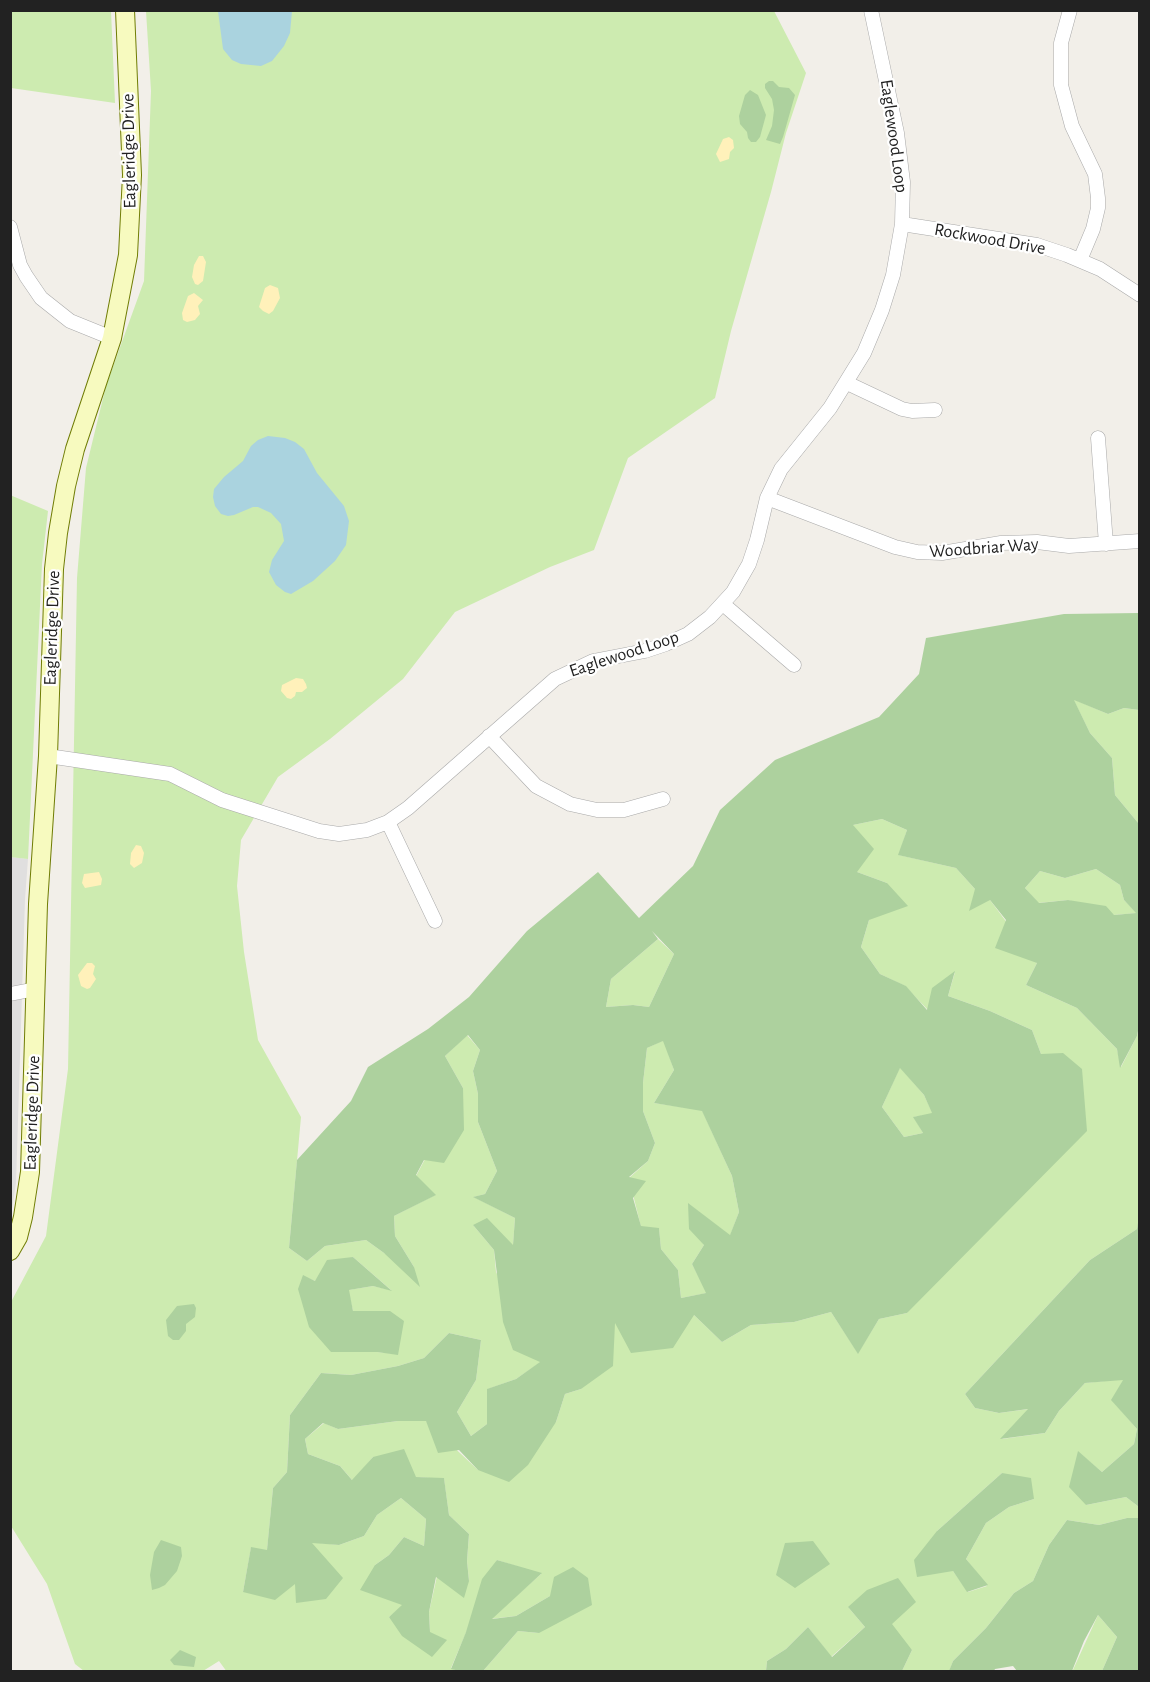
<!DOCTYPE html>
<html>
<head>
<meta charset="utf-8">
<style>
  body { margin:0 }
  #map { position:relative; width:1150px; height:1682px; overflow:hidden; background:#f2efe9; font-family:"Alegreya Sans",sans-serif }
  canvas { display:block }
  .frame { position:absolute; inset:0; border:12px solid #222; pointer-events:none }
</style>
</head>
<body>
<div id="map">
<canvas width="1150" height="1682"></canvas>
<div class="frame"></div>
</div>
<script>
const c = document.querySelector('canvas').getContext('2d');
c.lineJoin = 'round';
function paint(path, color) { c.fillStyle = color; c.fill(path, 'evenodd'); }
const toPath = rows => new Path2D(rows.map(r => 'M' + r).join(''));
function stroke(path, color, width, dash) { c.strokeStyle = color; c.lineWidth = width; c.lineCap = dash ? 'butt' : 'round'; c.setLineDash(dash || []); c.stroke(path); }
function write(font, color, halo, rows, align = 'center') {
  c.font = font + ' "Alegreya Sans",sans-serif'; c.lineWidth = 4.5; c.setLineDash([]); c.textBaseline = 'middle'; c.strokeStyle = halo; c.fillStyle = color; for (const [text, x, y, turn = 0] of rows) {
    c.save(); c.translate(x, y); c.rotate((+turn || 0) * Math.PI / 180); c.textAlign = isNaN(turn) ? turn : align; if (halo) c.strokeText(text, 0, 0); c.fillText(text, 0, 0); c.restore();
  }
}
paint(toPath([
  [11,857,28,859,25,899,16,1183,11,1215]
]), '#e0dfdf');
paint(toPath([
  [11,10,111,11,115,103,11,88],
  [146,11,774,11,806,73,786,133,771,192,731,331,715,398,628,458,594,550,550,567,455,612,403,679,330,739,278,777,241,840,237,886,244,952,258,1040,301,1117,289,1248,307,1261,325,1246,366,1240,384,1253,414,1267,395,1236,394,1216,435,1195,416,1176,463,1088,445,1056,467,1035,480,1050,473,1071,478,1094,478,1122,497,1171,485,1194,474,1197,515,1218,513,1246,473,1225,494,1250,496,1272,541,1362,516,1379,488,1389,487,1424,471,1436,457,1412,476,1380,481,1340,449,1333,424,1358,398,1366,351,1375,321,1373,290,1415,287,1472,273,1488,267,1551,251,1548,243,1592,311,1542,339,1545,364,1536,377,1515,401,1498,426,1519,424,1546,404,1537,389,1555,375,1565,403,1606,389,1617,430,1632,429,1612,437,1576,469,1581,467,1561,469,1534,449,1515,444,1479,416,1477,373,1457,353,1481,340,1466,308,1454,305,1439,324,1423,338,1429,398,1421,426,1421,478,1470,556,1422,565,1394,581,1389,615,1322,694,1315,722,1342,751,1325,794,1322,831,1312,858,1353,879,1319,907,1313,1041,1054,1032,1030,990,1011,948,996,955,972,928,1010,905,986,880,974,861,947,869,920,887,883,857,872,853,825,882,819,907,830,899,855,956,868,975,889,990,900,1037,963,1026,985,1077,1008,1117,1049,1121,1067,1137,1036,1139,1026,1140,1217,1137,1229,1090,1260,965,1394,975,1408,999,1413,1029,1409,1002,1439,1045,1433,1059,1411,1085,1383,1124,1379,1112,1400,1137,1429,1134,1444,1102,1472,1078,1452,1086,1505,1126,1497,1139,1507,1139,1518,1127,1518,1099,1525,1067,1520,1049,1545,1033,1581,1014,1593,986,1628,953,1661,949,1672,902,1671,912,1650,848,1607,865,1627,831,1657,808,1627,786,1649,767,1661,766,1671,483,1671,518,1631,539,1633,550,1596,516,1616,490,1619,541,1574,497,1560,451,1668,460,1671,227,1672,219,1661,203,1671,84,1671,75,1664,47,1584,11,1526,11,1302,46,1236,68,1069,77,578,86,468,106,386,144,281,151,91],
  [353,1257,391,1290,373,1286,348,1290,353,1311,390,1312,398,1354,377,1352,303,1276,315,1281],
  [1002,1473,1034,1499,1009,1507,986,1523,966,1559,987,1586,968,1592,953,1571,937,1531],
  [10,495,48,511,42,564,28,859,10,857],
  [1073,699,1108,714,1124,708,1139,710,1139,824,1115,795,1112,758,1090,733],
  [1096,869,1120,885,1124,900,1137,913,1114,915,1068,900,1038,903,1025,888,1040,871,1065,878],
  [658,939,674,954,649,1007,633,1005,606,1007,611,979],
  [664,1040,674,1070,654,1103,702,1110,732,1176,739,1212,730,1236,688,1204,704,1245,692,1264,707,1293,681,1298,678,1270,661,1249,659,1229,641,1227,629,1178,648,1161,655,1143,643,1111,643,1083,647,1048],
  [900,1067,924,1095,933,1114,914,1117,923,1133,904,1137,882,1107],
  [1098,1615,1117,1637,1102,1671,1072,1672]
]), '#cdebb0');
paint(toPath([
  [769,81,773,81,779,87,789,88,795,95,783,137,780,144,766,140,772,126,774,110,772,99,765,88,765,84],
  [750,90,758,95,766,115,760,137,756,142,751,142,748,138,747,132,740,124,739,116,745,95],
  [1139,613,1139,710,1124,708,1108,714,1074,700,1090,733,1112,758,1115,795,1139,824,1139,1026,1137,1036,1120,1068,1117,1049,1077,1008,1026,985,1037,963,995,948,1006,920,990,900,969,911,975,889,956,868,898,855,907,830,882,819,853,825,874,849,857,872,887,883,908,906,869,920,861,947,880,974,906,986,927,1010,932,988,955,971,948,996,990,1011,1032,1030,1041,1054,1063,1053,1082,1069,1087,1131,907,1313,879,1319,858,1354,831,1312,794,1322,751,1325,722,1342,694,1315,673,1348,631,1353,615,1323,613,1366,581,1389,565,1394,556,1422,528,1465,509,1482,478,1470,459,1450,438,1453,426,1421,398,1421,338,1429,323,1423,305,1439,308,1454,340,1466,352,1480,373,1457,404,1449,416,1477,444,1478,449,1515,469,1534,467,1561,469,1581,464,1598,436,1577,429,1612,430,1632,447,1640,432,1657,402,1636,389,1617,402,1605,360,1590,375,1565,389,1555,404,1537,424,1546,426,1519,401,1498,377,1515,364,1536,339,1545,312,1543,343,1578,326,1599,296,1603,295,1584,275,1600,243,1592,251,1547,267,1550,273,1488,287,1472,290,1415,321,1373,351,1375,398,1366,424,1358,449,1333,481,1340,476,1380,457,1412,471,1436,487,1424,487,1389,516,1379,540,1362,513,1350,503,1322,494,1250,473,1225,487,1218,513,1245,515,1218,473,1197,485,1194,497,1171,478,1122,478,1094,473,1071,480,1050,468,1035,445,1056,463,1088,464,1130,444,1163,424,1160,416,1175,436,1195,394,1216,395,1236,414,1267,420,1287,384,1253,366,1240,325,1246,307,1261,289,1248,297,1160,351,1101,368,1067,428,1029,469,997,527,931,598,872,639,918,693,866,720,810,775,760,879,717,919,674,926,638,1064,614],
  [1096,869,1120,885,1124,900,1136,913,1114,915,1106,906,1068,900,1039,903,1025,888,1040,871,1065,878],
  [652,931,674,954,649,1007,633,1005,606,1007,611,979,658,939],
  [663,1041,674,1070,654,1103,702,1111,732,1176,739,1212,730,1235,688,1203,689,1229,704,1245,692,1264,706,1293,681,1298,678,1270,661,1249,659,1228,641,1226,633,1198,646,1181,629,1177,648,1161,655,1143,643,1111,643,1083,647,1048],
  [900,1068,924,1095,932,1113,913,1117,923,1133,904,1137,882,1107],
  [1139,1217,1139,1507,1126,1497,1086,1505,1069,1487,1078,1451,1102,1472,1134,1444,1137,1429,1111,1400,1123,1380,1085,1383,1059,1411,1045,1433,1000,1439,1028,1409,999,1413,975,1408,965,1394,1090,1260,1137,1229],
  [353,1257,392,1291,373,1286,349,1290,353,1311,390,1311,404,1321,398,1355,377,1352,331,1352,309,1327,298,1289,303,1275,315,1281,327,1260],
  [194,1304,196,1308,195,1317,186,1324,186,1331,179,1340,173,1340,168,1336,166,1320,177,1306],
  [1002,1473,1031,1478,1034,1499,1009,1507,986,1523,966,1559,988,1585,967,1592,953,1571,917,1577,914,1560,937,1531],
  [1127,1518,1139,1518,1139,1671,1102,1671,1117,1637,1098,1615,1084,1641,1072,1671,1017,1671,1013,1666,995,1669,994,1671,949,1671,953,1661,986,1628,1014,1593,1033,1581,1049,1545,1067,1520,1099,1525],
  [161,1540,181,1547,182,1556,177,1571,165,1585,159,1588,152,1590,150,1575,154,1552],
  [813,1541,830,1564,795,1588,776,1575,785,1543],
  [497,1560,542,1573,492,1619,516,1616,550,1596,554,1577,573,1567,588,1578,592,1605,539,1633,518,1631,483,1671,460,1671,451,1669,466,1632,482,1579],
  [898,1578,916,1602,892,1624,912,1650,902,1671,766,1671,767,1661,786,1649,808,1627,832,1657,865,1627,848,1607,867,1590],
  [180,1650,196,1657,194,1667,174,1665,170,1660]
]), '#add19e');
paint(toPath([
  [729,137,733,140,734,148,730,152,729,159,720,162,716,154,723,139],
  [199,256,203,256,206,262,203,281,198,285,195,284,192,277,194,265],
  [270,285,278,288,280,298,273,311,269,314,263,311,259,307,265,288],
  [194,293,203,300,198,306,200,314,195,320,187,322,183,320,182,313,188,296],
  [296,678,303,679,306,684,307,688,302,692,296,692,295,696,291,699,287,698,281,691,282,685],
  [136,845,141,846,144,853,142,863,134,868,130,864,131,853],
  [99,872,102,879,101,885,85,888,82,883,84,874],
  [87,963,92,963,95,966,93,974,96,979,90,988,87,989,81,986,78,975]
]), '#fff1ba');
paint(toPath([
  [218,11,292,11,290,33,284,46,272,61,261,66,241,64,232,60,223,49],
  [268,436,285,438,295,442,304,449,317,473,344,506,349,521,346,545,335,561,313,581,291,594,285,592,276,585,269,572,272,560,284,541,281,524,271,513,258,507,253,507,234,515,228,516,221,514,215,506,213,497,214,489,224,477,243,461,251,446,258,440]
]), '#aad3df');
const minor = toPath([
  [1070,10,1061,43,1061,85,1072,126,1095,174,1098,198,1098,208,1093,229,1080,260],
  [902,224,1037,245,1067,255,1100,269,1140,295],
  [10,227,20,265,26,276,41,298,70,321,112,338],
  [847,383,902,409,912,411,935,410],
  [1098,438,1106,544],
  [767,498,895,547,917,552,942,553,1001,543,1037,542,1069,546,1140,541],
  [723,604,794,665],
  [489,736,536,786,570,804,597,810,624,810,663,799],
  [48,756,170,774,222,800,319,831,339,834,367,830,388,822,408,808,555,679,593,661,645,651,666,644,688,634,710,617,733,592,749,564,757,540,767,498,781,469,830,408,864,353,882,310,893,275,902,224,903,182,897,133,871,10],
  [388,822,435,921],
  [10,994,36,989]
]);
const secondary = toPath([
  [10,1251,18,1237,23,1217,30,1172,38,904,48,756,54,569,58,533,66,486,75,449,112,338,128,255,132,175,125,10]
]);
stroke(minor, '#a9a9a9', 15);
stroke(secondary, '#707d05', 20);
stroke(minor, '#fff', 14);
stroke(secondary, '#f7fabf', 18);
write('18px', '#222', '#fff', [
  ["Eaglewood Loop",894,136,82],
  ["Eagleridge Drive",129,151,-91],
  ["Rockwood Drive",990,239,10],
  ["Woodbriar Way",984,548,-4],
  ["Eagleridge Drive",52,628,-88],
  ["Eaglewood Loop",624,654,-18],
  ["Eagleridge Drive",32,1113,-88]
]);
</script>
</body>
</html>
